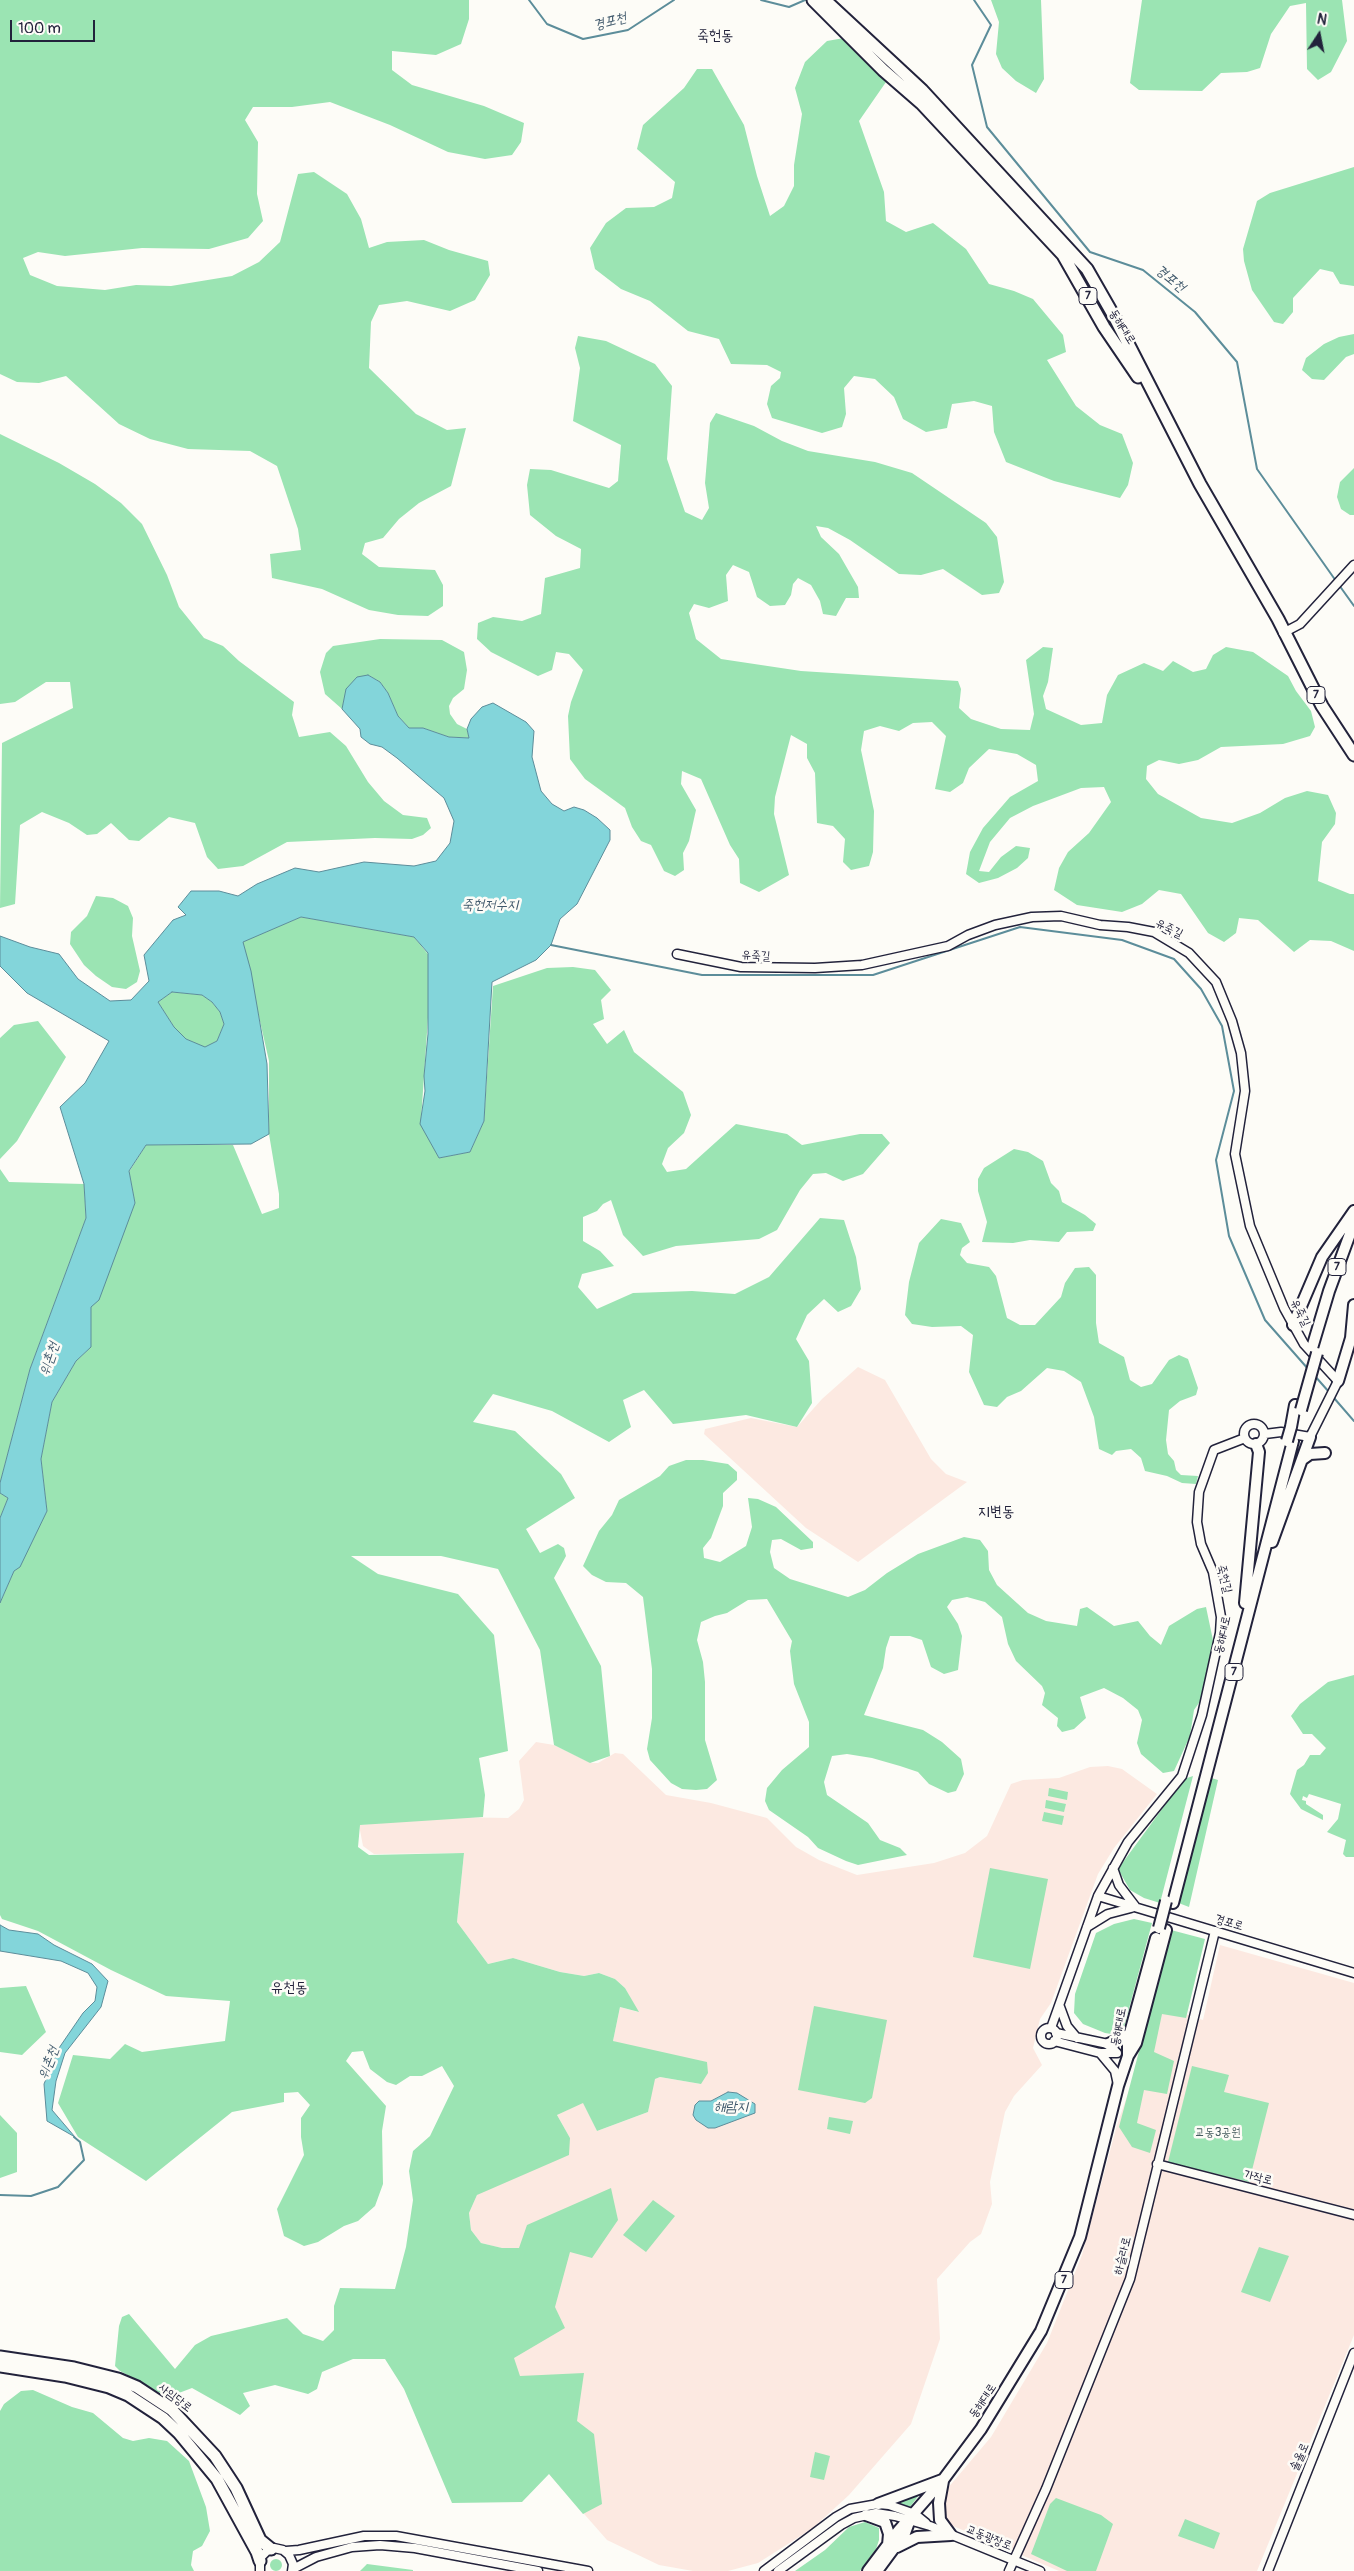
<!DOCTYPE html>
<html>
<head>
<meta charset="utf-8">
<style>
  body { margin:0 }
  #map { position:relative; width:1354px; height:2571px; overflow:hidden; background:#fdfcf7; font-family:Pangolin,sans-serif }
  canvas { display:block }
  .north { position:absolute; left:1294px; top:10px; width:50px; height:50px; -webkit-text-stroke:4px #fdfcf7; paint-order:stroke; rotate:11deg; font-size:14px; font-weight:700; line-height:20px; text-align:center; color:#22223b }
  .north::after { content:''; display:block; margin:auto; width:18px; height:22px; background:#22223b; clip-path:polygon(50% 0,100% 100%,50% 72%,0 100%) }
  .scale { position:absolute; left:10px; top:20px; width:85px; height:22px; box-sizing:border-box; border:2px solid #22223b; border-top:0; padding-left:6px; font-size:15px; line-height:18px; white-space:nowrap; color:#22223b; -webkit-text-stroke:4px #fdfcf7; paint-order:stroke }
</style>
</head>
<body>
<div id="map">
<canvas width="1354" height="2571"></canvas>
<div class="north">N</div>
<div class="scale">100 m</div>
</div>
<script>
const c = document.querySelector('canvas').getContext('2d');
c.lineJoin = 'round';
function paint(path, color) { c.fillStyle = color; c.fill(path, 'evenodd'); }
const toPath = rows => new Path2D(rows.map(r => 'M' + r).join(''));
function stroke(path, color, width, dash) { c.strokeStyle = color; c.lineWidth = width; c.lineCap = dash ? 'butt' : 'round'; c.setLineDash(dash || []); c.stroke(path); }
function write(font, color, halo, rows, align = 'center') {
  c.font = font + ' Pangolin,"Poor Story",sans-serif'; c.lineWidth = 5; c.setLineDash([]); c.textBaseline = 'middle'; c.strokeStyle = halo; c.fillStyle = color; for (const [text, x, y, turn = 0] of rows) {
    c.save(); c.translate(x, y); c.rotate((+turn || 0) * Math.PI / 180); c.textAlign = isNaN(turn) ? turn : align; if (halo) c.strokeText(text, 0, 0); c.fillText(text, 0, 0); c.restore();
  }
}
paint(toPath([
  [858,1367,885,1380,931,1459,946,1474,967,1482,858,1562,806,1528,704,1434,705,1429,751,1418,797,1427,822,1399],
  [536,1742,554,1745,591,1763,598,1763,615,1753,623,1754,666,1795,711,1803,767,1818,796,1847,819,1860,857,1875,934,1863,965,1853,987,1836,1011,1784,1023,1780,1059,1778,1090,1767,1108,1766,1122,1769,1157,1794,1114,1848,1098,1874,1051,2003,1040,2019,1033,2048,1042,2065,1014,2096,1005,2112,990,2182,992,2204,981,2234,970,2242,937,2279,940,2339,911,2424,849,2495,813,2528,758,2563,728,2571,693,2571,659,2565,607,2540,549,2474,520,2432,501,2248,481,2243,471,2230,469,2213,477,2195,570,2138,557,2115,583,2102,597,2131,648,2112,654,2079,660,2077,701,2084,613,2041,620,2007,638,2012,625,1988,615,1979,599,1973,584,1976,560,1972,513,1958,488,1964,457,1922,464,1853,374,1854,363,1846,359,1825,452,1817,508,1818,519,1809,524,1800,519,1761],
  [1220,1945,1354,1983,1354,2335,1257,2571,1059,2571,946,2523,944,2515,947,2489,991,2437,1047,2343,1082,2255,1117,2125,1159,2005,1203,2020]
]), '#fce9e1');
paint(toPath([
  [0,0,469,0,469,19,461,44,436,55,392,51,392,70,412,85,484,106,524,123,521,142,512,155,485,159,448,152,390,125,330,102,292,107,253,107,245,120,258,142,257,194,263,221,248,238,209,249,142,248,65,256,38,252,23,258,30,275,57,286,105,290,136,285,171,286,232,276,259,262,280,242,298,174,314,172,347,194,361,219,369,248,387,242,424,240,449,250,488,261,490,275,475,300,450,311,407,301,379,305,371,322,369,368,416,414,447,430,466,428,451,486,419,503,399,519,383,538,365,543,362,554,379,567,435,570,443,585,443,606,428,616,398,615,369,610,322,589,272,578,270,554,301,550,298,529,277,466,250,451,188,449,150,439,119,424,66,376,39,383,17,382,0,374],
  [991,0,1041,0,1044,79,1036,93,1016,81,1002,68,996,54,999,22],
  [1142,0,1342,0,1347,41,1331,72,1318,80,1307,69,1306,3,1290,6,1271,34,1260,68,1247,72,1221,73,1202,91,1139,90,1130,83],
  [844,38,886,82,859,121,884,192,886,221,906,232,933,223,966,249,989,284,1014,291,1033,299,1063,335,1066,352,1047,360,1076,406,1100,425,1122,434,1133,463,1128,485,1120,498,1054,481,1006,462,994,432,992,406,974,401,952,404,947,428,926,432,903,419,894,397,875,379,854,376,844,388,846,414,842,427,822,433,772,418,767,404,771,386,780,378,781,372,767,365,731,364,719,339,688,331,650,301,621,289,595,269,590,248,606,223,626,208,654,207,672,198,675,182,637,149,643,125,684,88,697,69,712,69,744,125,757,176,770,216,784,206,794,186,794,165,802,114,795,88,805,62,827,41],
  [1354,167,1354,286,1340,284,1333,272,1320,269,1293,298,1293,312,1283,324,1274,322,1252,290,1244,261,1243,249,1257,201,1270,193],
  [1354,334,1354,354,1346,357,1324,380,1312,379,1302,370,1306,358,1324,344,1339,337],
  [578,336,606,341,655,364,672,386,667,459,685,512,702,520,709,508,705,483,710,423,716,413,754,426,782,441,808,451,875,462,912,473,986,523,997,537,1004,582,999,593,982,595,943,569,921,575,899,574,850,540,828,528,816,526,821,537,839,554,858,587,859,598,846,598,836,616,823,614,820,601,811,585,798,578,793,584,791,595,785,605,770,606,757,597,749,572,733,565,726,575,728,601,709,608,694,604,689,613,696,639,721,659,801,671,958,681,961,689,959,708,971,719,1001,729,1030,730,1034,714,1026,660,1043,647,1053,648,1048,682,1043,696,1046,709,1081,725,1102,723,1107,695,1118,675,1144,663,1163,671,1173,661,1193,672,1206,669,1213,655,1226,647,1253,652,1288,676,1296,691,1311,711,1315,727,1310,736,1283,744,1221,747,1198,760,1179,764,1159,760,1147,766,1146,779,1158,794,1201,818,1232,823,1260,813,1285,798,1307,791,1328,795,1336,813,1335,824,1322,842,1318,881,1350,894,1354,894,1354,951,1331,941,1310,940,1294,952,1258,920,1239,918,1236,933,1224,942,1208,933,1181,894,1159,890,1142,904,1122,912,1077,905,1054,890,1059,868,1068,852,1089,833,1111,802,1104,787,1081,788,1033,806,1010,818,990,842,979,871,989,872,1001,857,1016,846,1030,848,1028,858,1017,868,998,878,979,883,966,874,970,852,983,828,1010,797,1038,781,1036,765,1017,754,989,749,969,768,963,783,950,792,935,789,946,736,932,722,913,723,899,731,880,726,864,731,861,750,874,811,873,852,869,866,851,870,843,862,845,839,833,826,817,823,815,773,807,758,807,744,791,735,775,797,774,814,789,875,759,892,740,883,739,859,730,845,701,779,682,771,681,784,696,810,689,841,683,853,684,870,675,876,664,871,651,845,641,841,632,827,625,808,585,779,570,759,568,716,571,702,583,670,569,654,556,652,552,670,538,676,491,652,477,639,478,623,493,617,522,621,541,614,545,578,580,568,581,549,556,536,530,515,527,485,530,469,551,470,609,488,618,481,621,445,573,421,580,368,575,348],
  [0,434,59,463,95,484,121,503,142,524,167,575,179,607,204,638,223,646,239,661,294,702,292,715,299,737,330,732,346,746,368,782,384,801,403,815,427,818,431,828,423,835,412,839,375,838,287,842,243,866,218,869,207,857,195,823,169,817,139,841,129,840,111,823,97,834,87,835,69,823,42,812,20,825,15,904,0,908,2,743,73,708,70,682,46,682,15,702,0,704],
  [1354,468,1354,515,1350,515,1341,509,1337,497,1340,482],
  [380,639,442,640,464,652,467,670,464,689,453,698,449,706,450,714,457,724,467,729,469,738,449,737,423,728,409,728,398,716,388,693,380,682,368,675,347,689,342,709,325,694,320,672,326,653,333,646],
  [96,896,113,898,128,906,133,918,132,936,140,971,137,982,126,989,112,987,96,976,84,965,70,944,71,932,87,916],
  [301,917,414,937,432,959,421,1120,439,1158,470,1152,484,1121,493,986,547,968,573,967,595,970,611,990,601,1000,604,1019,593,1024,607,1044,624,1030,634,1052,683,1092,691,1115,684,1133,668,1148,662,1164,667,1172,686,1169,736,1124,787,1134,802,1145,860,1134,882,1134,890,1143,863,1174,843,1181,826,1173,813,1174,800,1190,777,1230,759,1239,676,1246,643,1256,623,1235,611,1200,603,1204,597,1211,583,1217,583,1241,600,1251,614,1266,582,1274,578,1287,597,1309,633,1293,692,1291,735,1294,769,1277,820,1218,844,1220,856,1257,861,1289,851,1306,838,1312,824,1299,807,1315,796,1339,809,1361,812,1403,797,1427,746,1415,673,1424,644,1390,623,1400,631,1427,609,1442,552,1411,493,1394,473,1422,515,1431,561,1474,575,1498,526,1529,540,1553,558,1544,564,1548,566,1556,554,1578,601,1666,610,1756,590,1763,554,1745,540,1650,498,1569,441,1556,351,1556,378,1574,458,1594,494,1635,508,1751,479,1758,485,1795,483,1817,360,1825,358,1847,369,1855,464,1853,457,1922,488,1964,513,1958,560,1972,584,1976,599,1973,615,1979,625,1988,639,2012,620,2007,613,2041,707,2062,708,2073,701,2084,660,2077,655,2079,648,2112,597,2131,583,2103,557,2115,570,2138,569,2155,477,2195,469,2213,471,2230,481,2243,502,2248,519,2248,527,2225,611,2188,618,2220,592,2258,570,2252,555,2307,565,2328,514,2358,520,2376,584,2373,577,2421,594,2434,602,2504,583,2514,549,2474,522,2502,452,2503,404,2389,385,2359,353,2359,322,2372,317,2389,308,2394,275,2385,243,2393,250,2406,240,2415,192,2388,171,2396,158,2392,120,2371,115,2366,119,2326,122,2317,129,2314,175,2369,195,2345,211,2336,287,2318,303,2334,323,2341,334,2330,334,2306,340,2288,395,2289,406,2247,413,2200,409,2171,413,2151,430,2136,454,2086,442,2066,422,2076,410,2076,396,2085,387,2082,370,2069,363,2051,352,2052,346,2061,386,2106,382,2131,383,2184,375,2206,358,2221,344,2226,318,2242,304,2246,284,2236,277,2209,304,2155,301,2137,301,2118,310,2105,298,2092,284,2093,284,2102,232,2112,146,2181,78,2137,58,2103,73,2055,110,2059,125,2044,142,2052,225,2041,230,2001,166,1996,111,1970,38,1931,2,1919,0,1915,0,1603,14,1571,47,1511,41,1459,52,1402,76,1361,91,1347,91,1307,135,1203,129,1172,146,1145,233,1145,262,1214,279,1208,279,1194,269,1134,269,1061,242,942],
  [172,992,202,995,212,1002,220,1012,224,1024,217,1041,205,1048,186,1039,174,1027,158,1002],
  [38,1021,66,1057,17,1141,0,1159,0,1038,14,1025],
  [1014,1149,1028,1152,1043,1161,1051,1183,1059,1191,1062,1202,1085,1215,1096,1224,1093,1231,1067,1232,1059,1242,1030,1240,1013,1243,982,1242,987,1222,978,1191,978,1179,984,1168],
  [0,1169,9,1182,84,1184,86,1218,30,1369,0,1483],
  [941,1219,961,1223,970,1242,962,1248,960,1255,967,1263,989,1267,996,1276,1007,1318,1020,1325,1035,1325,1061,1297,1065,1283,1075,1268,1089,1267,1096,1275,1096,1323,1099,1343,1124,1357,1130,1380,1141,1387,1152,1384,1169,1360,1179,1355,1188,1359,1198,1388,1196,1395,1180,1401,1169,1410,1166,1440,1168,1454,1174,1461,1176,1470,1181,1475,1198,1476,1196,1484,1182,1483,1167,1476,1145,1471,1141,1458,1131,1449,1116,1451,1112,1455,1099,1449,1094,1417,1081,1382,1064,1371,1047,1368,1021,1391,1007,1397,997,1407,984,1405,969,1372,973,1335,961,1326,932,1327,912,1324,905,1315,909,1282,919,1243],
  [686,1460,703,1460,728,1464,737,1472,737,1480,723,1493,723,1506,711,1538,703,1548,704,1558,720,1562,746,1546,752,1527,748,1498,758,1499,776,1507,813,1542,813,1548,801,1550,781,1539,772,1540,770,1552,774,1568,790,1579,848,1597,865,1590,887,1573,918,1554,964,1537,980,1540,988,1551,989,1570,997,1585,1028,1613,1046,1621,1077,1626,1080,1609,1087,1607,1114,1626,1138,1621,1150,1636,1161,1645,1169,1626,1197,1609,1206,1607,1214,1645,1203,1697,1194,1710,1190,1736,1174,1771,1163,1773,1141,1754,1137,1743,1142,1720,1138,1710,1123,1698,1104,1688,1080,1697,1086,1718,1074,1729,1062,1732,1057,1726,1058,1718,1042,1705,1045,1693,1042,1686,1016,1661,1008,1644,1002,1617,985,1602,967,1597,952,1600,947,1607,958,1624,962,1636,958,1670,944,1674,931,1667,922,1640,910,1636,890,1636,886,1648,883,1668,864,1715,923,1730,942,1742,961,1759,964,1774,956,1791,948,1793,929,1784,918,1772,900,1766,872,1758,847,1754,832,1756,824,1782,827,1795,868,1823,880,1840,900,1848,907,1855,858,1865,846,1861,818,1848,808,1837,769,1810,765,1801,767,1788,782,1770,809,1747,809,1722,794,1684,790,1651,792,1641,767,1599,748,1600,727,1613,715,1616,701,1622,697,1640,703,1662,705,1682,705,1740,717,1780,707,1789,696,1790,682,1789,671,1783,650,1760,647,1749,652,1718,652,1669,643,1597,626,1583,606,1582,592,1575,583,1566,599,1531,612,1515,619,1500,660,1476,669,1466],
  [0,1493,8,1498,0,1518],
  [1354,1675,1354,1857,1346,1857,1343,1854,1346,1840,1327,1832,1338,1819,1341,1804,1309,1794,1307,1798,1303,1796,1302,1800,1306,1801,1306,1804,1323,1815,1323,1820,1301,1809,1290,1794,1297,1770,1304,1765,1310,1755,1320,1755,1326,1748,1312,1734,1303,1734,1291,1716,1300,1704,1328,1682],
  [1193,1776,1160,1903,1144,1898,1130,1890,1118,1869,1184,1779],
  [1208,1777,1218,1780,1189,1907,1176,1902],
  [1049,1788,1068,1792,1067,1800,1048,1796],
  [1046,1800,1066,1804,1064,1812,1045,1808],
  [1044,1812,1064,1816,1062,1825,1042,1821],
  [990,1868,1048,1879,1030,1969,973,1957],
  [1134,1919,1152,1923,1123,2031,1118,2035,1105,2033,1083,2024,1074,2013,1075,1994,1096,1933,1114,1924],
  [1171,1930,1205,1939,1186,2018,1162,2014,1154,2052,1174,2061,1167,2094,1144,2090,1137,2123,1156,2130,1150,2153,1132,2147,1119,2127],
  [26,1986,46,2032,22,2055,0,2052,0,1988],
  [814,2006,887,2020,872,2098,865,2103,798,2090],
  [1192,2066,1229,2075,1224,2092,1269,2103,1249,2182,1168,2162],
  [0,2115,17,2133,17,2172,0,2178],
  [829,2117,853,2121,850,2134,827,2129],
  [653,2200,675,2216,646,2252,623,2235],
  [1259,2247,1289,2256,1270,2302,1241,2292],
  [33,2390,72,2407,93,2413,123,2438,133,2441,149,2438,167,2441,189,2461,206,2507,210,2531,202,2546,193,2551,191,2565,194,2571,0,2571,0,2411,4,2404,21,2391],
  [815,2452,830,2456,824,2480,810,2477],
  [917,2493,919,2495,910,2507,898,2503,898,2500],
  [1056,2498,1101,2515,1113,2524,1096,2571,1067,2571,1031,2554,1050,2504],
  [1185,2519,1220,2533,1214,2549,1178,2536],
  [865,2522,879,2528,879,2540,876,2549,860,2571,795,2571,825,2550,849,2527],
  '270 2565a6 6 0 1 1 12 0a6 6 0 1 1-12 0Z',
  [367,2564,413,2570,413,2571,360,2571]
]), '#9be4b3');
const water = toPath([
  [368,675,380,682,388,693,398,716,409,728,423,728,449,737,469,738,467,729,471,719,482,707,493,703,526,722,534,731,532,757,541,791,552,804,564,811,574,807,584,810,597,818,610,830,610,840,577,904,560,919,551,945,536,960,492,982,484,1121,470,1152,439,1158,420,1124,425,1091,424,1076,428,1034,428,953,414,937,301,917,243,942,251,971,267,1064,269,1134,251,1144,146,1145,129,1171,135,1203,99,1300,91,1307,91,1347,76,1361,52,1402,41,1459,47,1511,20,1567,14,1571,0,1603,0,1518,8,1498,0,1493,0,1483,30,1369,86,1218,84,1184,60,1107,85,1083,109,1041,27,993,0,966,0,936,30,947,59,954,78,979,110,1001,131,1000,149,981,144,955,173,920,186,915,178,907,191,891,219,891,238,896,257,884,295,868,319,872,364,862,414,866,436,861,450,843,454,821,444,798,397,758,382,747,370,744,361,737,360,729,342,709,346,689,357,677,368,675],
  [172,992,202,995,212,1002,220,1012,224,1024,217,1041,205,1047,186,1039,174,1027,158,1002,172,992],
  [0,1925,9,1930,38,1934,54,1945,92,1964,108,1981,101,2007,65,2053,56,2081,52,2110,75,2137,47,2121,44,2084,59,2048,83,2013,95,2001,97,1987,88,1973,61,1961,0,1951,0,1925],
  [728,2092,737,2093,755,2104,755,2113,715,2128,708,2128,696,2120,693,2115,695,2105,699,2101,711,2101,728,2092]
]);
paint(water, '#83d5da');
stroke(water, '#5c8d9a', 1);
stroke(toPath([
  [529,0,547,24,583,39,628,30,674,0],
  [761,0,789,7,805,0],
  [974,0,991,25,972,65,987,127,1090,252,1143,270,1195,312,1237,362,1257,469,1336,581],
  [1339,585,1354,606],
  [551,945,702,975,873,975,1020,927,1122,940,1174,959,1201,989,1222,1026,1234,1091,1216,1160,1229,1236,1265,1320,1309,1370],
  [1314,1375,1329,1392],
  [1334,1398,1354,1421],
  [0,2195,31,2196,58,2187,84,2160,80,2142,74,2137]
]), '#5c8d9a', 2);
const minor = toPath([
  [1283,633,1300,624,1354,565],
  [677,954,741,967,815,968,862,965,948,946,968,935,995,925,1032,917,1061,916,1100,925,1128,927,1154,932,1189,953,1216,982,1232,1021,1241,1053,1245,1091,1235,1154,1250,1226,1284,1308,1304,1344,1338,1381,1310,1437,1281,1432,1265,1434],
  '1244 1434a10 10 0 1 1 20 0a10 10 0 1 1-20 0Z',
  [1113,1868,1119,1885,1135,1906],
  [1098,1896,1354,1973],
  [1087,1927,1108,1914,1131,1908],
  [1060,2007,1067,2026,1077,2038],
  [1051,2028,1098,1896,1128,1842,1182,1776,1202,1715,1220,1633,1221,1617,1213,1572,1201,1544,1197,1522,1199,1492,1214,1450,1245,1438],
  '1041 2036a8 8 0 1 1 16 0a8 8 0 1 1-16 0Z',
  [1054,2041,1100,2053,1117,2053,1108,2044,1056,2033],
  [1100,2053,1115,2071,1118,2085],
  [1157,2164,1354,2215],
  [286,2551,299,2550,364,2536,396,2536,588,2571],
  [293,2569,316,2557,352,2547,380,2545,415,2548,538,2571],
  [260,2571,260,2558,267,2551,274,2548,283,2550,289,2555,293,2564,292,2571],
  [764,2571,836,2517,850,2509,878,2504,889,2505,915,2514,926,2523],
  [778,2571,841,2525,854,2518,876,2513,895,2516,930,2526,1040,2571],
  [1009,2571,1046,2489,1130,2279,1215,1931],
  [1268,2571,1354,2353]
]);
const major = toPath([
  [1293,1325,1322,1257,1354,1211],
  [1312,1348,1329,1291,1354,1223],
  [1338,1381,1351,1338,1354,1305],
  [1291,1427,1295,1405],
  [1303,1459,1310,1454,1325,1453],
  [1272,1542,1310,1437],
  [1245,1603,1259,1452,1256,1444],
  [1173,1903,1293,1441],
  [1108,2044,1130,2034],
  [1128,2055,1128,2040,1156,1938],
  [943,2481,939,2503,940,2520,951,2535],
  [878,2504,942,2480],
  [866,2515,885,2522,889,2534,888,2545],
  [897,2547,917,2537,951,2535],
  [868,2571,899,2530,943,2480,981,2429,1041,2331,1080,2237,1118,2086,1128,2056,1136,2043,1166,1930],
  [877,2571,905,2533,909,2522]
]);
const highway = toPath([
  [813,0,883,70,921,103,1063,255,1104,327,1138,377],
  [825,0,922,90,1087,269,1115,318,1200,484,1278,619,1322,706,1354,755],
  [0,2357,74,2368,118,2379,137,2387,172,2410,215,2456,236,2488,260,2540,271,2549],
  [0,2366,65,2376,109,2387,128,2395,163,2418,179,2433,217,2479,257,2552,260,2561]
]);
stroke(minor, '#22223b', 11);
stroke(major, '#22223b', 14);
stroke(highway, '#22223b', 15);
stroke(minor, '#fdfcf7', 8);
stroke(major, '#fdfcf7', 10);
stroke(highway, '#fdfcf7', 11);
const majorBridge = toPath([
  [1301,1410,1317,1353],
  [1287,1441,1291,1427],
  [1159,1928,1166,1901]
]);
stroke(majorBridge, '#22223b', 14, []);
stroke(majorBridge, '#fdfcf7', 10);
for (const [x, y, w] of [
  [1088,296,18],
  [1316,695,18],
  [1337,1267,18],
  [1234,1672,18],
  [1064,2280,18]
]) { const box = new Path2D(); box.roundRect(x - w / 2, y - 8.5, w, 17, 4); c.fillStyle = '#fdfcf7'; c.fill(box); stroke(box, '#22223b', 1); }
write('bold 11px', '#22223b', null, [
  ["7",1088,296],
  ["7",1316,695],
  ["7",1337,1267],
  ["7",1234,1672],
  ["7",1064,2280]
]);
write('12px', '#22223b', '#fdfcf7', [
  ["동해대로",1122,327,58],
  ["유죽길",1169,929,26],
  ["유죽길",756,956,4],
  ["유죽길",1300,1313,63],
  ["죽헌길",1224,1579,76],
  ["동해대로",1223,1635,-77],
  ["경포로",1229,1923,17],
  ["동해대로",1119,2027,-79],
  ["가작로",1258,2178,14],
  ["하슬라로",1123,2256,-76],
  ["사임당로",175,2398,38],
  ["동해대로",983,2401,-56],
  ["솔올로",1300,2457,-66],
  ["교동광장로",989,2538,22]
]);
write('12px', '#465c5f', '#fdfcf7', [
  ["교동3공원",1218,2133]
]);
write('italic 14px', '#3f586b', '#fdfcf7', [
  ["경포천",610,22,-15],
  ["경포천",1170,279,39],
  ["죽헌저수지",490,905],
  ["위촌천",50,1359,-72],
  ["위촌천",49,2063,-69],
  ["해람지",731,2107]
]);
write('15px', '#22223b', '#fdfcf7', [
  ["죽헌동",715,36],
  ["지변동",996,1512],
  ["유천동",289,1988]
]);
</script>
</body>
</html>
